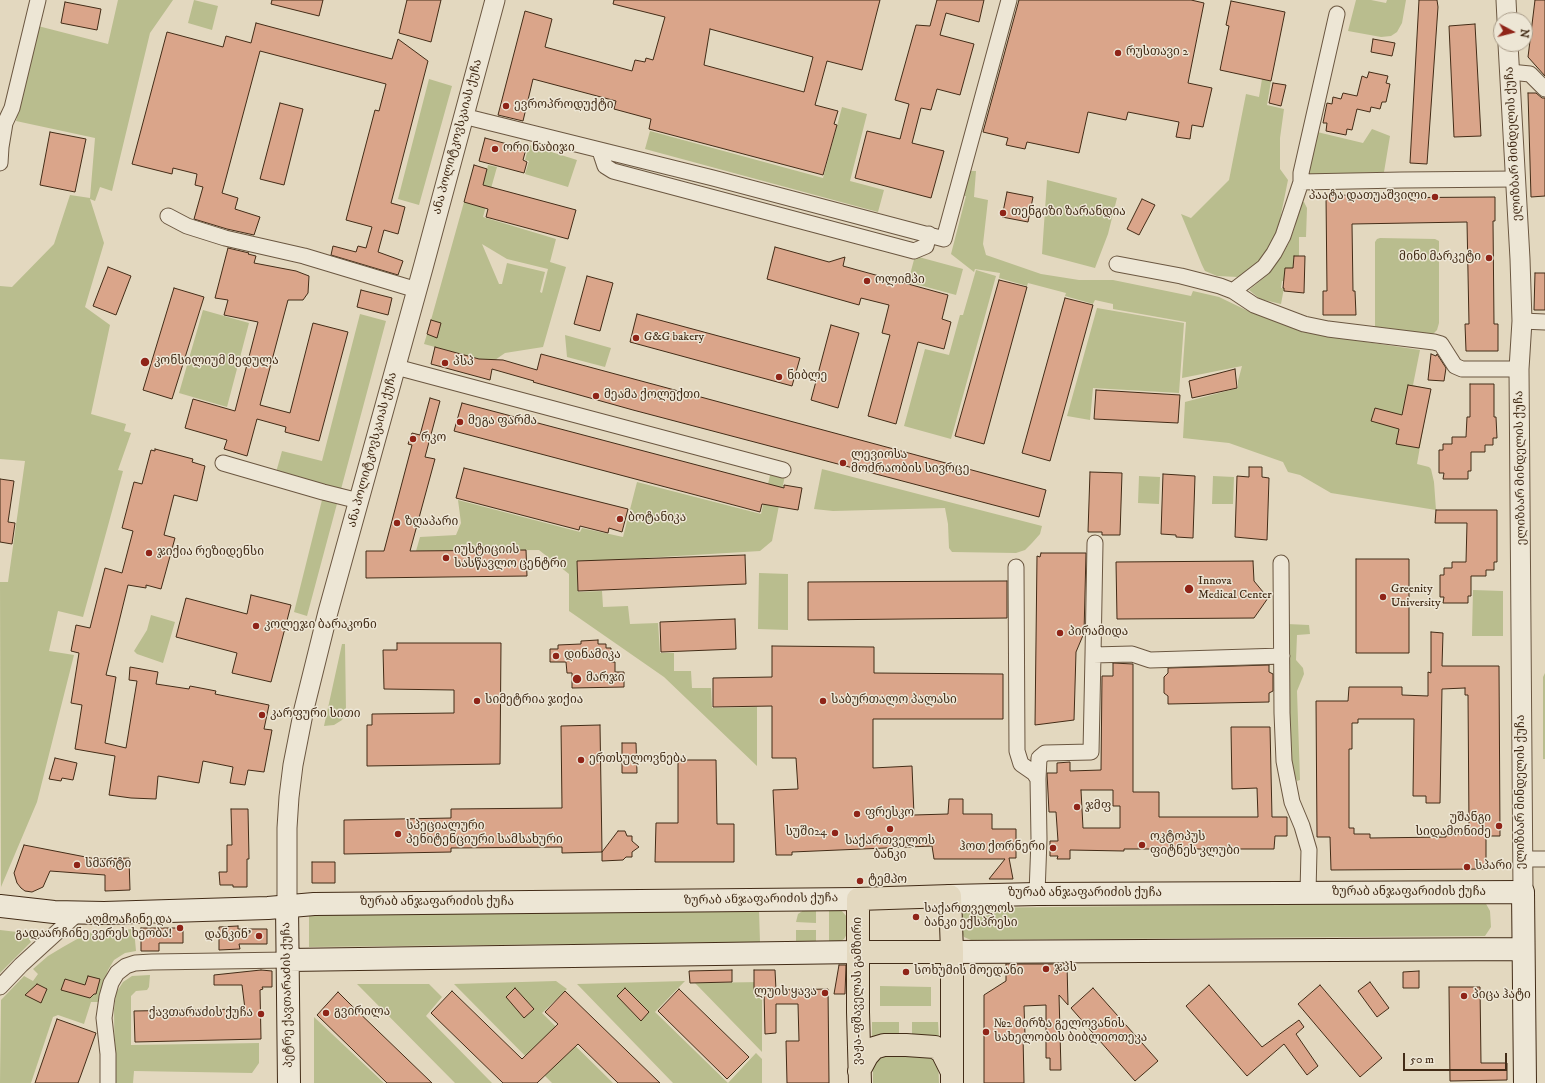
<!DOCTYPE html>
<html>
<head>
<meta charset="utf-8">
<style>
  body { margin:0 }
  #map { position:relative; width:1545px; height:1083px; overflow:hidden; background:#e3d8bf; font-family:"IM FELL DW Pica",serif }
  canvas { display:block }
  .north { position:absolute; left:1493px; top:12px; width:40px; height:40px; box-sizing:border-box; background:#ede6d5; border:1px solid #a99c89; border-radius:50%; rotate:97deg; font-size:11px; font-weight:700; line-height:16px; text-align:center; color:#432c17 }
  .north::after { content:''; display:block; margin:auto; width:14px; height:18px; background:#8f2418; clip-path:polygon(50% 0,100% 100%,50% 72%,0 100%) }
  .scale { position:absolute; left:1403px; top:1053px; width:104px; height:18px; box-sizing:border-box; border:2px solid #432c17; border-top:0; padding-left:5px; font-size:12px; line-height:14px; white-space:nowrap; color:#432c17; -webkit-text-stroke:3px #ede6d5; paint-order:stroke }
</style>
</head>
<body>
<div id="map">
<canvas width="1545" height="1083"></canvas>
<div class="north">N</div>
<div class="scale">50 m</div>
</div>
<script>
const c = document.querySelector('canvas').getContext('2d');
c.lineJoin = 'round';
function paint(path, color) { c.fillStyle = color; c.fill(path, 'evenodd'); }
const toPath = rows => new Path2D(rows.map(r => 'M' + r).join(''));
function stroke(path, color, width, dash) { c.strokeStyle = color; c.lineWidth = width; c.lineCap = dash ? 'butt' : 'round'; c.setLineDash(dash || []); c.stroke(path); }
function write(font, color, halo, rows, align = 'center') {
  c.font = font + ' "IM FELL DW Pica","Noto Serif Georgian",serif'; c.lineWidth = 3; c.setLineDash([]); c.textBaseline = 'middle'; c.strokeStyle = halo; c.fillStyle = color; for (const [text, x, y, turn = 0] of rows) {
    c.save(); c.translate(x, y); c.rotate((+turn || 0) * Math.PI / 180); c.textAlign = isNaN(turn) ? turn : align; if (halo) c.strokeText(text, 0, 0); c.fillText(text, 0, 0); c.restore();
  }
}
paint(toPath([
  [118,0,173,0,150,33,112,191,100,187,95,201,90,199,104,243,85,307,110,325,91,414,126,424,124,431,131,433,118,470,123,471,83,617,58,611,49,651,74,655,37,802,1,887,0,582,8,582,25,461,0,459,0,286,12,287,54,244,70,195,90,198,95,138,16,121,38,26,108,44],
  [194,0,218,6,212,30,188,23],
  [1356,0,1371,0,1386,3,1387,0,1406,0,1402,23,1397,32,1391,36,1381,37,1348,31],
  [429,79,452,86,419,205,398,199],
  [1262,79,1271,81,1267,105,1284,109,1280,138,1280,169,1288,180,1277,234,1254,268,1238,277,1217,276,1205,271,1202,265,1181,214,1191,218,1229,180,1246,94,1259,97],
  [842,107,867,114,850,181,884,190,878,212,645,149,650,131,823,178],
  [1372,129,1390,136,1384,172,1310,175,1305,167,1313,131,1363,143],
  [529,145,577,160,568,187,525,174,529,161,525,160],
  [488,165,497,167,483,217,556,239,550,262,566,267,543,347,505,353,495,360,479,359,424,344,427,334,437,337,441,324,431,320,464,202,478,206],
  [482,244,507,259,548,269,542,293,540,292,545,272,507,263,502,284,499,284],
  [970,171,976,171,974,197,988,200,983,244,986,255,1041,274,1079,280,1113,280,1191,296,1193,291,1219,297,1246,310,1303,329,1333,337,1420,350,1413,385,1430,389,1417,464,1429,467,1431,469,1434,482,1436,510,1331,493,1300,475,1288,472,1283,462,1229,443,1183,438,1185,402,1238,388,1238,381,1242,366,1182,378,1186,322,1113,309,1113,304,1095,300,1093,304,1065,296,1066,293,1028,283,1027,286,999,278,1000,273,975,269,974,272,951,254,966,196,964,196],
  [1047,180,1117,198,1108,234,1095,268,1042,254],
  [1299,202,1304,202,1307,208,1306,237,1299,237,1299,256,1294,256,1293,268,1285,268,1284,281,1282,281,1281,288,1284,288,1281,304,1260,299,1249,290,1266,276,1280,258,1289,243,1295,227],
  [1380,238,1435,239,1439,241,1439,323,1437,330,1431,336,1375,329,1375,242,1377,239],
  [915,256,963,269,956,295,908,282],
  [976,270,996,276,951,439,904,426,925,349,949,355,960,315,963,315],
  [1097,308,1184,323,1179,393,1093,388,1090,420,1067,416],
  [203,310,249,323,227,407,179,393],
  [360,314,386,321,340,493,275,476,282,451,322,461],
  [565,335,611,348,605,367,567,357],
  [822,469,945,501,1042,526,1040,534,1032,543,1025,550,1016,553,952,552,949,548,948,524,945,508,833,511,814,509],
  [771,471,785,475,772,541,760,551,577,562,578,592,602,591,603,607,628,606,630,624,658,623,660,653,674,653,674,671,691,671,692,688,711,688,712,708,757,707,757,766,664,677,569,611,569,574,539,550,416,551,420,537,456,535,461,523,458,500,580,532,582,528,623,537,637,482,761,514],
  [1139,476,1160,477,1159,504,1138,503],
  [1213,476,1234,477,1233,504,1212,504],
  [323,496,338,500,307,616,294,612],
  [759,573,788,574,788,630,758,629],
  [1473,590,1503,591,1503,636,1472,636],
  [151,615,175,622,163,663,137,654,134,651,147,630],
  [1287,624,1309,625,1310,634,1297,635,1296,660,1303,668,1304,674,1297,691,1300,780,1297,781,1291,767,1288,733],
  [342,644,345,644,346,712,342,720,334,725,324,726],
  [1545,673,1545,759,1543,759,1543,677],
  [1485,902,1490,911,1491,927,1485,936,971,940,964,937,962,932,962,913,968,908],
  [829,909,841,910,847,917,847,934,844,939,839,942,829,942],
  [804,910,816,910,816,923,796,922,798,914],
  [759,911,760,942,309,947,309,915],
  [134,929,136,951,125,953,114,960,108,970,98,1002,91,1002,84,1024,58,1015,53,1017,31,1083,0,1083,1,1000,24,976,33,981,38,974,33,969,48,956,63,947,86,934,97,931],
  [0,930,26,933,31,942,0,973],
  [796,930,816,930,816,942,796,942],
  [150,975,149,987,147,990,136,991,131,996,131,1045,259,1043,259,1063,252,1073,134,1071,133,1083,115,1083,114,1010,116,993,123,982,132,976],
  [556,981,567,989,542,1013,613,1083,552,1083,454,984],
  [685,981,655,1012,728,1083,756,1053,762,1059,762,1083,673,1083,577,984],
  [762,982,762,1052,695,983],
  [357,984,429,984,442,997,426,1016,492,1083,455,1083],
  [880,986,931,987,931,1006,880,1006],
  [314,1017,384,1083,314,1083],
  [872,1022,899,1022,899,1038,872,1038],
  [912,1022,938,1022,939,1038,912,1038],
  [879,1052,932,1052,938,1060,939,1083,873,1083,873,1062]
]), '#b9bd8e');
const building = toPath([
  [272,0,323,0,319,16,271,4,272,0],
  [407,0,441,0,431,42,399,33,407,0],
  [614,0,880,0,862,70,827,61,815,105,838,111,834,124,837,125,823,175,649,129,651,119,614,109,616,101,533,79,523,121,498,115,525,11,552,19,545,47,632,71,635,60,645,62,646,58,653,60,665,17,613,4,614,0],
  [710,29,813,57,804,92,704,65,710,29],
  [937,0,984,0,979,22,946,13,940,35,974,44,960,95,937,89,931,110,921,108,912,143,944,151,931,198,855,178,867,131,900,139,909,104,895,100,916,25,930,26,937,0],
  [1019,0,1191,0,1204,3,1188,83,1212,88,1203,127,1192,125,1190,139,1176,137,1179,122,1128,112,1126,120,1088,112,1079,153,1027,142,1025,149,1006,145,1008,138,983,132,1019,0],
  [1419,0,1437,0,1438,7,1427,164,1410,163,1419,0],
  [1535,0,1545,0,1545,76,1528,57,1535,0],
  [1231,1,1285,12,1271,81,1220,70,1229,26,1226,25,1231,1],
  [65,2,101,9,97,30,61,23,65,2],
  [256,23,392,59,398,39,428,61,391,203,405,207,398,234,384,230,378,252,403,261,398,275,331,255,333,246,356,252,358,246,366,248,372,227,346,220,375,110,379,111,386,84,260,51,222,193,238,198,235,209,260,217,254,235,227,229,194,219,203,187,195,185,197,174,173,168,172,174,132,164,167,32,223,47,226,36,251,43,256,23],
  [1475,24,1481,136,1454,137,1449,26,1475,24],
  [1373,39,1395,43,1392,56,1371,52,1373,39],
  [1369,72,1388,76,1386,83,1390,84,1386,102,1382,102,1380,109,1371,107,1370,112,1357,109,1352,130,1347,129,1346,135,1326,131,1327,123,1323,123,1327,103,1332,104,1333,97,1341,99,1343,93,1357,96,1362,76,1367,78,1369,72],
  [1273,83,1286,85,1281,106,1269,103,1273,83],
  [1528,93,1536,93,1542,98,1545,98,1545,196,1531,197,1528,93],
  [280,103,303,109,284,185,260,179,280,103],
  [50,132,86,139,75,192,40,185,50,132],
  [485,138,526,149,523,160,527,162,524,173,479,161,485,138],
  [474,165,487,169,483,185,576,210,568,239,486,217,488,209,464,202,474,165],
  [1007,192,1033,197,1028,222,1002,217,1007,192],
  [1351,195,1351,198,1495,197,1495,221,1493,221,1494,324,1498,324,1498,351,1466,351,1465,324,1469,324,1467,222,1352,224,1353,291,1355,291,1356,315,1323,315,1323,291,1327,291,1326,196,1351,195],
  [1142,199,1155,205,1139,235,1127,229,1142,199],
  [775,247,829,262,845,257,843,266,948,295,942,319,951,322,944,349,918,342,896,424,868,416,890,335,882,333,889,305,861,298,859,305,767,279,775,247],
  [228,248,249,253,248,254,256,256,254,263,296,271,309,276,308,293,303,300,288,300,260,405,290,413,313,323,348,332,319,441,285,432,286,427,257,419,247,456,224,449,227,440,185,428,193,399,235,411,258,322,224,315,228,300,215,298,228,248],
  [1294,256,1305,256,1304,293,1284,291,1284,288,1283,288,1285,268,1293,268,1294,256],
  [108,267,131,276,116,315,93,306,108,267],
  [1535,273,1545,273,1545,310,1534,310,1535,273],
  [587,276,613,283,600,331,574,324,587,276],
  [999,280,1027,287,984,444,955,436,999,280],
  [174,288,204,297,172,399,143,390,174,288],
  [361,290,392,298,388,315,357,307,361,290],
  [1065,298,1093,305,1050,461,1022,453,1065,298],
  [637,314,800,358,792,386,630,342,637,314],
  [431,320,441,323,437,338,427,334,431,320],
  [831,325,859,333,838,408,811,400,831,325],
  [435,347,479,359,503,360,537,370,541,354,1046,490,1039,517,633,410,533,382,534,381,492,369,490,380,431,364,435,347],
  [1431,354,1436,356,1437,354,1446,368,1444,381,1428,380,1431,354],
  [1235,369,1237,388,1192,398,1189,381,1235,369],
  [1470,384,1494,384,1494,417,1496,417,1497,438,1493,438,1493,445,1485,445,1485,452,1471,452,1471,471,1468,471,1468,479,1443,479,1444,473,1439,473,1439,450,1443,450,1443,444,1452,444,1452,437,1466,437,1467,417,1470,417,1470,384],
  [1408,385,1431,389,1419,448,1396,444,1399,429,1371,421,1375,408,1402,415,1408,385],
  [1096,390,1180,395,1178,423,1094,419,1096,390],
  [430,398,440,401,425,457,435,459,410,551,526,550,527,576,366,578,366,551,384,551,412,445,408,444,412,433,420,435,430,398],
  [462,403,784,488,784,485,802,488,798,510,762,504,760,512,454,431,462,403],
  [155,449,193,459,192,462,205,466,197,501,174,495,164,535,175,538,161,589,146,585,146,588,128,585,106,675,116,677,105,743,126,748,137,681,129,680,130,667,158,672,156,684,189,689,190,686,216,691,215,694,269,705,264,729,272,730,264,772,248,770,245,785,230,783,233,767,203,761,199,783,158,776,156,799,131,798,109,795,115,756,75,749,82,705,71,703,79,653,71,651,76,625,90,628,105,568,122,573,133,531,122,528,134,482,142,484,151,450,155,451,155,449],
  [1249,467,1262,467,1262,477,1269,478,1267,540,1235,537,1237,476,1249,477,1249,467],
  [464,468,628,509,622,532,609,528,608,533,580,526,579,530,456,498,464,468],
  [1090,472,1122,473,1120,535,1102,535,1102,532,1088,532,1090,472],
  [1163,474,1195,476,1193,538,1176,537,1176,535,1161,534,1163,474],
  [0,479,14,481,8,522,15,523,12,544,0,542,0,479],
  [1436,510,1497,510,1497,562,1494,562,1494,570,1486,570,1486,576,1471,576,1471,596,1468,596,1468,603,1443,603,1444,597,1440,597,1440,575,1444,575,1444,568,1452,568,1452,562,1466,562,1467,523,1435,523,1436,510],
  [1041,553,1086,553,1084,633,1076,652,1074,720,1035,725,1037,556,1040,557,1041,553],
  [745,555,746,584,578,591,577,561,745,555],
  [1356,559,1409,559,1409,653,1356,653,1356,559],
  [1253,561,1254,581,1268,598,1254,618,1117,619,1116,562,1253,561],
  [1007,581,1007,618,808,620,808,582,1007,581],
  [251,595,291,605,271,682,232,673,237,653,176,637,186,598,247,614,251,595],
  [735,619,736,649,661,652,660,622,735,619],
  [1431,632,1443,633,1442,666,1499,666,1500,836,1486,836,1486,869,1331,870,1330,837,1317,837,1316,701,1348,701,1349,687,1402,687,1402,695,1428,696,1428,672,1431,673,1431,632],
  [1465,688,1465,695,1468,695,1469,827,1465,827,1465,834,1446,834,1446,837,1370,838,1370,834,1354,834,1354,828,1349,828,1349,749,1352,749,1352,723,1358,723,1358,719,1414,719,1413,796,1426,796,1426,803,1440,803,1442,689,1465,688],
  [598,640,598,644,606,644,606,648,611,648,611,662,615,662,615,672,624,672,624,687,572,688,572,673,567,673,566,662,550,662,550,649,558,649,558,645,581,644,581,641,598,640],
  [397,643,501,643,500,764,367,766,367,725,372,725,372,714,454,713,454,690,384,689,383,650,397,650,397,643],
  [772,646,874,647,874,673,1003,674,1003,719,873,719,873,768,912,766,914,815,948,814,949,799,963,799,963,814,992,814,992,829,1016,829,1016,858,1009,858,1013,879,989,879,1005,859,934,859,932,846,792,852,792,855,776,855,773,790,798,789,796,758,772,758,772,706,713,707,713,678,772,677,772,646],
  [1113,663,1133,664,1133,792,1159,792,1159,817,1258,817,1257,788,1232,789,1231,727,1270,727,1272,817,1287,817,1287,836,1275,836,1274,849,1124,849,1124,851,1070,850,1070,859,1057,859,1058,856,1050,856,1050,841,1058,841,1056,812,1049,812,1047,773,1057,773,1057,763,1070,762,1070,771,1101,770,1102,676,1113,676,1113,663],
  [1081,790,1113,790,1113,806,1120,806,1120,828,1083,828,1081,790],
  [1269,665,1269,672,1273,674,1273,691,1269,693,1269,702,1168,704,1168,696,1164,693,1164,677,1168,673,1168,668,1269,665],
  [600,725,602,852,562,853,562,847,451,848,451,852,344,854,344,820,451,818,451,809,562,808,561,726,600,725],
  [622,743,636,743,637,773,622,773,622,743],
  [55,758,77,763,73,780,62,778,61,781,49,779,55,758],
  [678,760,716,760,717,824,734,824,734,862,655,862,656,823,678,823,678,760],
  [231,809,248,809,249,859,247,859,247,887,233,887,233,885,220,885,219,872,227,872,227,845,232,845,231,809],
  [618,831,625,831,627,836,632,836,632,841,639,847,632,852,632,857,626,857,623,860,602,861,602,852,618,831],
  [24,845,96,859,129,858,130,890,105,891,105,875,50,871,43,887,32,892,25,891,21,888,17,883,14,873,24,845],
  [312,862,335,862,335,883,312,883,312,862],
  [238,926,238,929,267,929,267,944,239,944,240,949,219,950,219,927,238,926],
  [141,928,183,928,183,943,159,943,159,951,141,951,141,928],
  [1006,964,1067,964,1068,1005,1059,995,1061,1070,1050,1070,1050,1058,1046,1058,1046,1005,1024,1006,1025,1035,1023,1035,1024,1083,984,1083,984,995,1006,981,1006,964],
  [839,965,846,965,845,994,834,994,839,965],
  [261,970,272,971,272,987,262,987,263,989,260,990,261,1039,135,1042,134,1011,245,1009,242,985,214,985,214,975,261,970],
  [732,970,732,982,690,983,689,971,732,970],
  [754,970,775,970,776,990,828,989,829,1083,787,1083,786,1041,799,1041,798,1004,776,1004,776,1033,765,1034,764,991,754,991,754,970],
  [1419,971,1419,988,1403,988,1403,972,1419,971],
  [88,976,100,979,96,994,94,994,90,998,61,990,65,979,85,985,88,976],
  [1370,982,1389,1008,1377,1017,1358,991,1370,982],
  [37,984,47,989,41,1003,25,995,37,984],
  [1209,985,1262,1047,1299,1020,1304,1027,1296,1034,1318,1066,1307,1075,1284,1044,1247,1076,1186,1006,1209,985],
  [1320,985,1382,1058,1360,1077,1298,1004,1320,985],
  [1449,987,1480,987,1481,1063,1507,1063,1507,1080,1450,1081,1449,987],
  [515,988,534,1009,524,1018,506,997,515,988],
  [625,988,649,1012,641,1021,617,996,625,988],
  [1093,988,1158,1061,1135,1081,1071,1008,1093,988],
  [679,989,749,1057,727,1079,658,1011,679,989],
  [452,991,522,1059,558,1024,545,1012,565,991,660,1083,618,1083,578,1044,537,1083,503,1083,431,1013,452,991],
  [338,992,350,1004,432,1083,387,1083,317,1015,338,992],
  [57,1019,96,1033,81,1075,78,1083,35,1083,57,1019]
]);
paint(building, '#daa58a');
stroke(building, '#432c17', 1);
const minor = toPath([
  [1510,72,1530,74,1545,89],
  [463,116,713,178,944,239,1009,0],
  [600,151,605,166,613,171,914,251,926,246,929,234],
  [0,163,1,147,5,123,12,108,38,0],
  [1301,182,1402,180,1515,179],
  [168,216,187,226,225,238,304,256,417,290],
  [1117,264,1181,276,1220,286,1233,291,1254,305,1304,324,1328,329,1434,342,1441,344,1455,366,1462,369,1519,369],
  [1233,291,1264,267,1274,253,1283,236,1301,182,1301,173,1337,14],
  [1522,321,1545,322],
  [396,367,783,470],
  [223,463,323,492,359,501],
  [1281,563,1282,713,1284,761,1292,802,1302,826,1309,850,1308,893],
  [1016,567,1017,751,1021,764,1034,773,1038,779,1039,839,1037,894],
  [1093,655,1095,543],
  [1038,779,1039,758,1045,753,1091,752,1093,655,1132,654,1150,660,1282,656],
  [1523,859,1545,859],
  [0,987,21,965,78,913],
  [108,1083,108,1054,104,1018,107,997,111,983,117,973,126,966,135,963,152,962,288,960]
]);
const tertiary = toPath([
  [1506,0,1507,20],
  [1508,44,1520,259,1522,321,1519,369,1523,892],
  [287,906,287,828,289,797,293,765,304,709,328,612,423,268,495,0]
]);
const secondary = toPath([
  [950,896,1037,894,1523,892,1525,1083],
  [0,906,54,912,104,913,268,908,314,904,858,899],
  [287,906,289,1083],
  [952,952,1523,949],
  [288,960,858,952]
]);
const primary = toPath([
  [858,952,952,952],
  [859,1071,867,1056,874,1048,884,1045,906,1045,935,1047,942,1052,952,1072],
  [860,1083,858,1012,858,899,950,896,952,952,952,1083]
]);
stroke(minor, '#6b5741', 17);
stroke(tertiary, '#6b5741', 21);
stroke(secondary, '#432c17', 24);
stroke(primary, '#432c17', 24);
stroke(minor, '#ede6d5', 15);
stroke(tertiary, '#ede6d5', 19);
stroke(secondary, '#ede6d5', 22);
stroke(primary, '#e3d8bf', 22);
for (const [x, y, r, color] of [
  [1118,53,4,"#8f2418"],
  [506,106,4,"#8f2418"],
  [495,149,4,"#8f2418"],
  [1435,197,4,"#8f2418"],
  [1003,213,4,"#8f2418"],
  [1489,258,4,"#8f2418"],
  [867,281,4,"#8f2418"],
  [636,338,4,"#8f2418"],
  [145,362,5,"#8f2418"],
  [445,363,4,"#8f2418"],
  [779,377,4,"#8f2418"],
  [596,396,4,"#8f2418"],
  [460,422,4,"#8f2418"],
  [413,439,4,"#8f2418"],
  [843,463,4,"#8f2418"],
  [620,519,4,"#8f2418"],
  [397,523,4,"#8f2418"],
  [149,553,4,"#8f2418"],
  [446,558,4,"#8f2418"],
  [1189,589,5,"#8f2418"],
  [1383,597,4,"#8f2418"],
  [256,626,4,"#8f2418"],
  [1060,633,4,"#8f2418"],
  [556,656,4,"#8f2418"],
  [577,679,5,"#8f2418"],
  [477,701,4,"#8f2418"],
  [823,701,4,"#8f2418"],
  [262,715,4,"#8f2418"],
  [581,760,4,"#8f2418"],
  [1077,807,4,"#8f2418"],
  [857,814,4,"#8f2418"],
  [1499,826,4,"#8f2418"],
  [890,829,4,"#8f2418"],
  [835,833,4,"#8f2418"],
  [398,834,4,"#8f2418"],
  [1142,845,4,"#8f2418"],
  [1053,848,4,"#8f2418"],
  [77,865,4,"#8f2418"],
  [1467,867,4,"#8f2418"],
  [860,881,4,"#8f2418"],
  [916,917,4,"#8f2418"],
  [180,928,4,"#8f2418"],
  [259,936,4,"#8f2418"],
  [1046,969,4,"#8f2418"],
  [906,972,4,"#8f2418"],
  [825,993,4,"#8f2418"],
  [1464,996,4,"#8f2418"],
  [326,1013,4,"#8f2418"],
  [261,1014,4,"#8f2418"],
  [986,1032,4,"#8f2418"]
]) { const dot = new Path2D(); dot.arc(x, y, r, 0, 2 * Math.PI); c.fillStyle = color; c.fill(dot); stroke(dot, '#ede6d5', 1.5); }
write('12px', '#432c17', '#ede6d5', [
  ["რუსთავი 2",1126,53],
  ["ევროპროდუქტი",514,106],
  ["ორი ნაბიჯი",503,149],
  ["პაატა დათუაშვილი",1427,197,"right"],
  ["თენგიზი ზარანდია",1011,213],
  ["მინი მარკეტი",1481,258,"right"],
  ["ოლიმპი",875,281],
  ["G&G bakery",644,338],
  ["კონსილიუმ მედულა",154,362],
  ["პსპ",453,363],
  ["ნიბლე",787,377],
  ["მეამა ქოლექთი",604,396],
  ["მეგა ფარმა",468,422],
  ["რკო",421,439],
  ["ლევიოსა",851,456],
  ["მოძრაობის სივრცე",851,470],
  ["ბოტანიკა",628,519],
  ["ზღაპარი",405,523],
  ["იუსტიციის",454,551],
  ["სასწავლო ცენტრი",454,565],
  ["ჯიქია რეზიდენსი",157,553],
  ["Innova",1198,582],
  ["Medical Center",1198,596],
  ["Greenity",1391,590],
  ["University",1391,604],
  ["კოლეჯი ბარაკონი",264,626],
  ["პირამიდა",1068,633],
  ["დინამიკა",564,656],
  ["მარჯი",586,679],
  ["სიმეტრია ჯიქია",485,701],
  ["საბურთალო პალასი",831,701],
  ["კარფური სითი",270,715],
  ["ერთსულოვნება",589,760],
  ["ჯმფ",1085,807],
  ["ფრესკო",865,814],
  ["უშანგი",1491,819,"right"],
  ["სიდამონიძე",1491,833,"right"],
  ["სპეციალური",406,827],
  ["პენიტენციური სამსახური",406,841],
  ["სუში24",827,833,"right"],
  ["ოკტოპუს",1150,838],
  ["ფიტნეს კლუბი",1150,852],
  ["საქართველოს",890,842,"center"],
  ["ბანკი",890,856,"center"],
  ["ჰოთ ქორნერი",1045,848,"right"],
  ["სმარტი",85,865],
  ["სპარი",1475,867],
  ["ტემპო",868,881],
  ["საქართველოს",924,910],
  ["ბანკი ექსპრესი",924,924],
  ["აღმოაჩინე და",172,921,"right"],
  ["გადაარჩინე ვერეს ხეობა!",172,935,"right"],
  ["დანკინ'",251,936,"right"],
  ["ჯპს",1054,969],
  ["სოხუმის მოედანი",914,972],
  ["ლუის ყავა",817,993,"right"],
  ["პიცა ჰატი",1472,996],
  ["გვირილა",334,1013],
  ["ქავთარაძის ქუჩა",253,1014,"right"],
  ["№2 მირზა გელოვანის",994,1025],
  ["სახელობის ბიბლიოთეკა",994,1039]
], 'left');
write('12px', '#432c17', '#ede6d5', [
  ["ანა პოლიტკოვსკაიას ქუჩა",458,137,-75],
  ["ელიზბარ მინდელის ქუჩა",1514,144,-93],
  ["ანა პოლიტკოვსკაიას ქუჩა",373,450,-75],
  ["ელიზბარ მინდელის ქუჩა",1521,468,-91],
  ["ელიზბარ მინდელის ქუჩა",1522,792,-90],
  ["ზურაბ ანჯაფარიძის ქუჩა",1409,893],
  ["ზურაბ ანჯაფარიძის ქუჩა",1085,894],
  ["ზურაბ ანჯაფარიძის ქუჩა",761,900,-1],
  ["ზურაბ ანჯაფარიძის ქუჩა",437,903],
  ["ვაჟა-ფშაველას გამზირი",859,991,-90],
  ["პეტრე ქავთარაძის ქუჩა",288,995,-91]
]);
</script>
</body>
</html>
